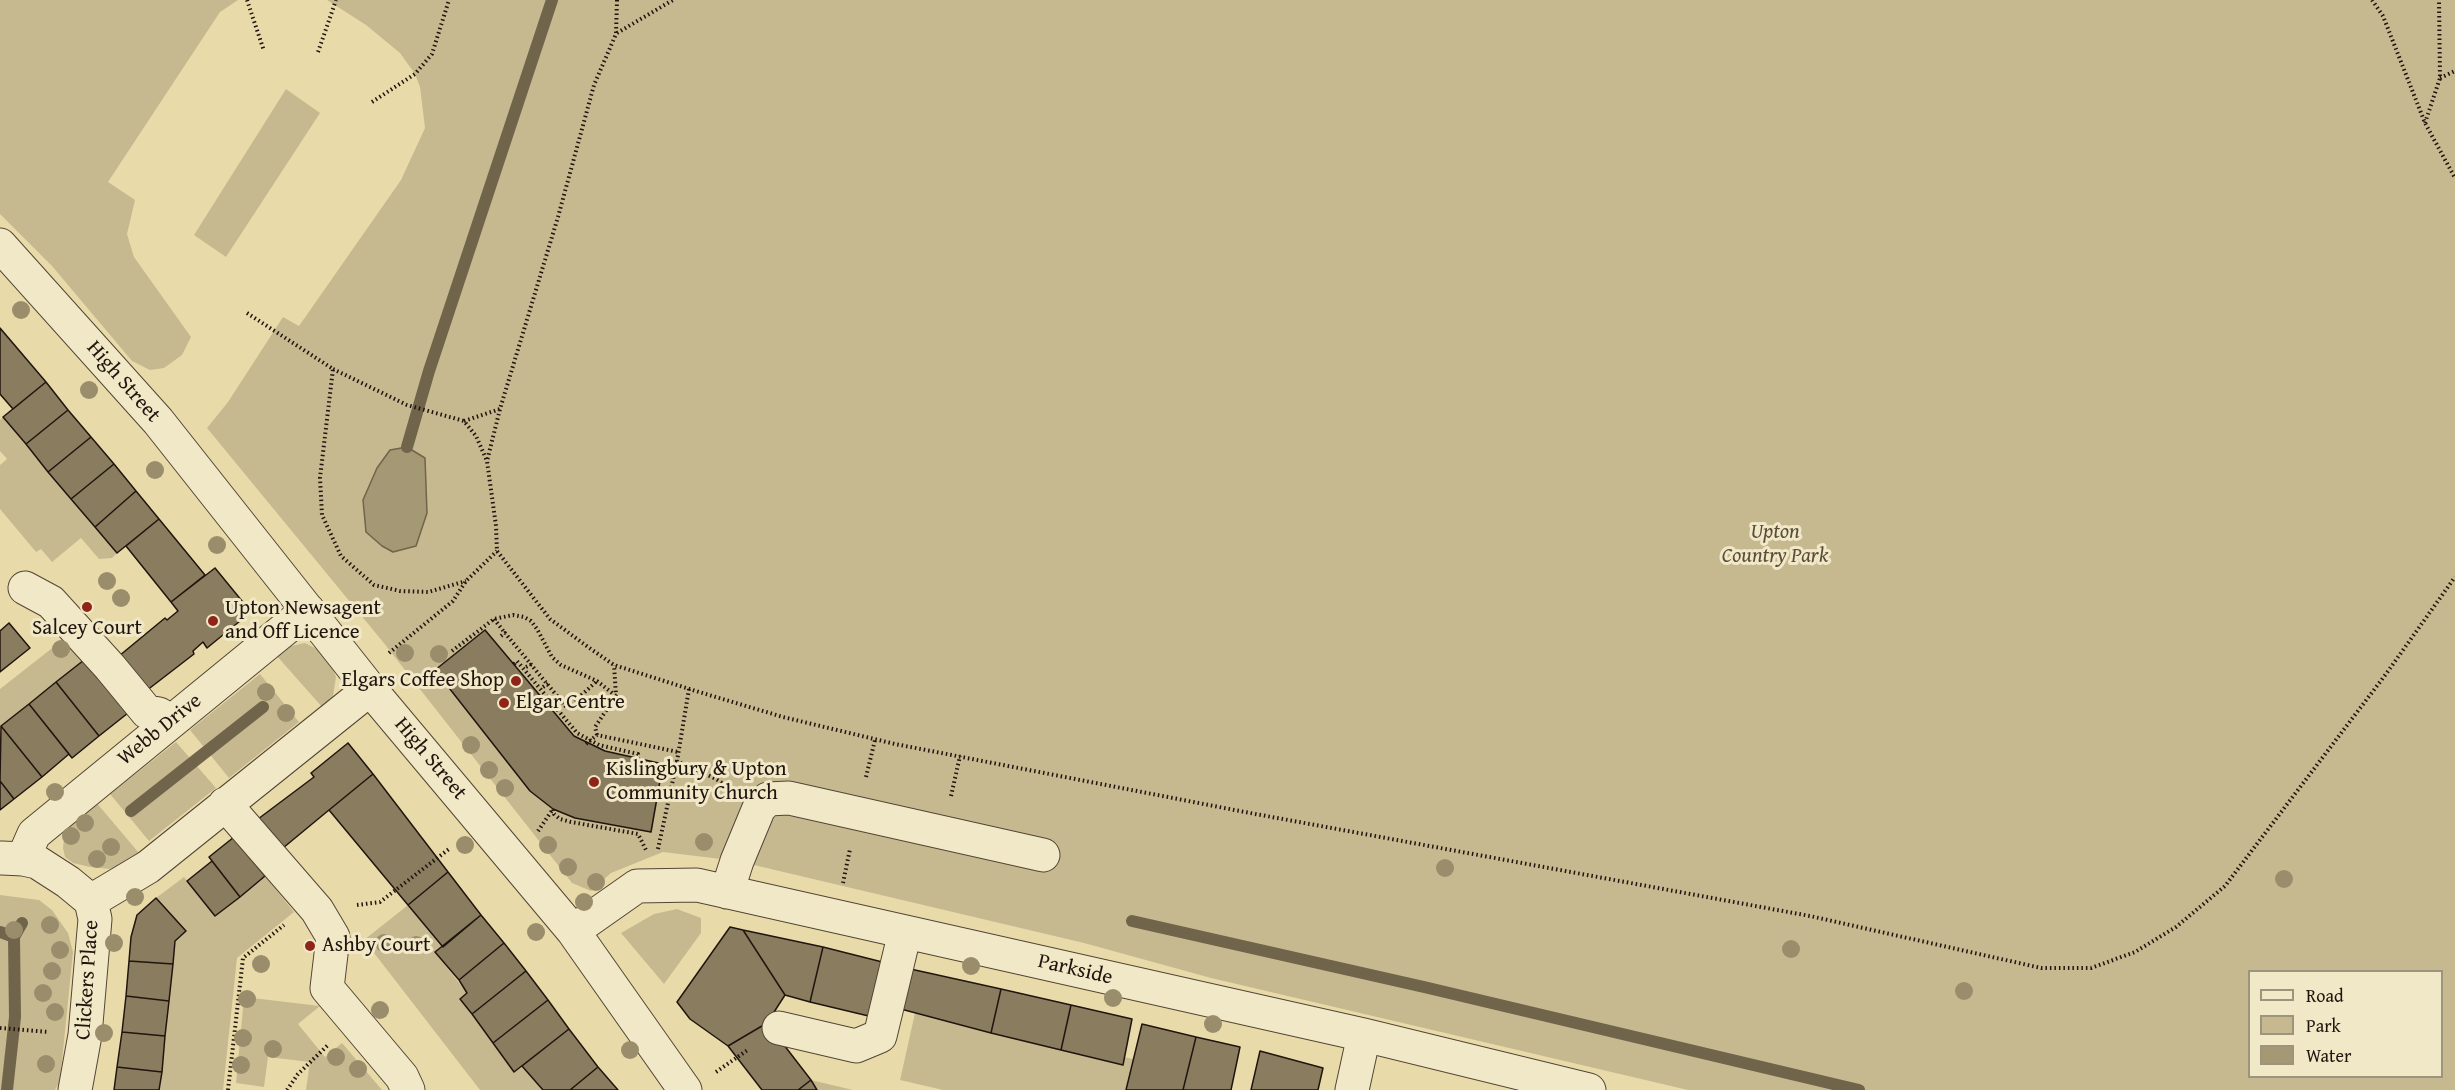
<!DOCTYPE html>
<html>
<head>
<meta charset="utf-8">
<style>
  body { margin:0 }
  #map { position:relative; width:2455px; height:1090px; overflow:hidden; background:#e9dba9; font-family:"Gentium Book Plus",serif }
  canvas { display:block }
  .legend { position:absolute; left:2248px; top:970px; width:195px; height:108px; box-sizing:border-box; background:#f1e8c7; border:2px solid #9d947d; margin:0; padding:8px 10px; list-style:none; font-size:18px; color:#20150e }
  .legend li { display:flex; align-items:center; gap:12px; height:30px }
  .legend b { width:30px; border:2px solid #9d947d }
</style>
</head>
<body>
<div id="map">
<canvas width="2455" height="1090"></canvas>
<ul class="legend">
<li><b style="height:8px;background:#f1e8c7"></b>Road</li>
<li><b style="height:16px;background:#c7b98f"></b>Park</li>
<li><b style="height:16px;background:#a59874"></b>Water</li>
</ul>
</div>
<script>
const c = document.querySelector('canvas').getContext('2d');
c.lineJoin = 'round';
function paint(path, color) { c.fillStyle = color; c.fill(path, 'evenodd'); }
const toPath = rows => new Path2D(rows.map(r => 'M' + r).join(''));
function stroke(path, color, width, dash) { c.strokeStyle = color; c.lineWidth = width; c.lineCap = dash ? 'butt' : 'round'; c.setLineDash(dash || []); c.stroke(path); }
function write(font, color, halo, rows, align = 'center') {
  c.font = font + ' "Gentium Book Plus",serif'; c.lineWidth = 6; c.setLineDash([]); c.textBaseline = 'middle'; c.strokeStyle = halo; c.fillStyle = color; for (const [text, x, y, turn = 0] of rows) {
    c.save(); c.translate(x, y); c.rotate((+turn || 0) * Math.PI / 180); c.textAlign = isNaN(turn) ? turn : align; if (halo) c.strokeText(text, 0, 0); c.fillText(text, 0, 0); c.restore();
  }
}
paint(toPath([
  [0,0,238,0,220,12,108,182,135,200,127,234,134,257,191,337,182,355,164,368,150,370,132,361,52,266,0,214],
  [327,0,2455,0,2455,1090,1688,1090,1211,978,1084,943,737,861,663,852,611,873,591,891,572,883,383,642,207,428,228,402,283,317,299,326,401,180,425,128,420,87,415,74,400,53,366,25],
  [2250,972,2442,972,2442,1076,2250,1076],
  [286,89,320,113,226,257,194,235],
  [3,417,117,553,112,558,99,559,81,538,52,562,41,549,36,552,0,509,0,465,7,459,0,451,0,420],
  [65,638,84,660,0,727,0,689],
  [305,643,321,651,331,663,336,677,333,696,322,707,276,655,291,646],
  [260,674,299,722,229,778,190,730],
  [176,742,216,788,149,841,110,794],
  [95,801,139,853,124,865,109,869,90,867,73,863,65,857,63,848,64,838,72,824],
  [265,876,294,912,237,958,223,1090,159,1090,175,941,186,931,156,898,184,877,215,916],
  [0,895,39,900,52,910,68,933,73,952,60,1081,55,1090,0,1090],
  [408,905,443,947,435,952,467,993,460,999,514,1072,522,1066,543,1090,480,1090,364,940],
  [677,909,701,918,701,933,664,984,621,933,654,914],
  [244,997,320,1006,298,1024,325,1057,342,1043,382,1090,306,1090,310,1062,268,1057,264,1087,236,1083],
  [915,1013,1122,1065,1124,1057,1133,1059,1126,1090,943,1090,900,1080],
  [811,1080,853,1090,817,1090]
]), '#c7b98f');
const water = toPath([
  [407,447,425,458,427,513,416,546,393,552,382,546,366,532,363,500,377,468,390,450,407,447]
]);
paint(water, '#a59874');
stroke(water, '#70644b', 1.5);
stroke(toPath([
  [407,447,429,371,552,0],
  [131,811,263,707],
  [1132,921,1424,987,1859,1090],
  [0,932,14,937],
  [7,1090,15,1017,14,937,22,923]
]), '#70644b', 12);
const building = toPath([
  [0,328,46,382,13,409,0,394,0,328],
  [46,382,68,410,26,444,3,417,46,382],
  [68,410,91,437,48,472,26,444,68,410],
  [91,437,114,464,71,499,48,472,91,437],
  [114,464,136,491,95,527,71,499,114,464],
  [136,491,159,519,117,553,95,527,136,491],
  [159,519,205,575,171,602,126,546,159,519],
  [215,568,251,612,207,648,203,642,193,651,194,654,146,691,119,656,165,618,167,620,178,611,171,602,215,568],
  [9,623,30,648,0,672,0,631,9,623],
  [485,630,574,736,605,751,663,764,651,832,575,818,553,809,530,791,435,670,485,630],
  [84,660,128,713,99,736,56,682,84,660],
  [56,682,99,736,72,758,29,704,56,682],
  [29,704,69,754,42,777,1,726,29,704],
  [1,726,42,777,14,799,0,781,1,726],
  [348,743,373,774,329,810,283,848,234,837,314,777,311,773,348,743],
  [373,774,448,872,408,905,329,810,373,774],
  [0,781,14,799,0,810,0,781],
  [234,837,265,876,240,897,209,857,234,837],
  [212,861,240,897,215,916,187,881,212,861],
  [448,872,481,915,443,947,408,905,448,872],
  [156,898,186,931,175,941,173,964,129,961,131,937,137,915,156,898],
  [481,915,504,943,459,980,435,952,481,915],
  [730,927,743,930,785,995,767,1023,728,1046,690,1019,677,1002,730,927],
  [743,930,823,947,810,1002,785,995,743,930],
  [504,943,526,971,472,1014,460,999,467,993,459,980,504,943],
  [823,947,906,968,877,1018,810,1002,823,947],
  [129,961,173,964,169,1001,126,996,129,961],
  [906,968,1001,989,991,1033,897,1008,906,968],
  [526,971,548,1000,493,1043,472,1014,526,971],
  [1001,989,1071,1005,1061,1050,991,1033,1001,989],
  [126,996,169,1001,165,1036,122,1032,126,996],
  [548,1000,569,1029,514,1072,493,1043,548,1000],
  [1071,1005,1132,1019,1123,1065,1061,1050,1071,1005],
  [767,1023,811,1080,798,1090,762,1090,728,1046,767,1023],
  [1142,1024,1196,1037,1183,1090,1126,1090,1142,1024],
  [569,1029,598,1067,570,1090,543,1090,522,1066,569,1029],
  [122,1032,165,1036,162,1072,117,1067,122,1032],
  [1196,1037,1240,1047,1231,1090,1183,1090,1196,1037],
  [1260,1051,1323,1068,1318,1090,1251,1090,1260,1051],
  [117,1067,162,1072,159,1090,114,1090,117,1067],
  [598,1067,618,1090,570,1090,598,1067],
  [811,1080,817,1090,798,1090,811,1080]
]);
paint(building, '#897c5f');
stroke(building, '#20150e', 1.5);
const minor = toPath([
  [0,245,158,421,370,689,573,931,685,1090],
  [25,588,51,602,110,667,147,712,159,714,169,722],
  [225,804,317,910,333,937,327,988,402,1077,408,1090],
  [2,858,23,859,37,862,68,882,91,901,95,919,85,1035,75,1090],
  [23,859,34,834,308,610],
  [727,892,737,861,759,808,768,799,789,798,1043,855],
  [91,901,148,867,370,689],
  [573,931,637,886,697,885,1364,1035,1589,1090],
  [779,1028,856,1046,880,1036,905,932],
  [1352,1090,1364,1035]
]);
stroke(minor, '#524635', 35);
stroke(toPath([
  [247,0,264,51],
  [617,0,616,34,594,85,558,217,500,409,487,461,496,526,497,551,550,619,588,647,614,665,699,692,783,717,895,744,1250,813,1810,916,2041,968,2091,968,2135,952,2176,927,2225,886,2386,674,2455,577],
  [2372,0,2383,16,2425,123,2455,178],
  [617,33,673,0],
  [318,52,336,0],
  [2440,78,2455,71],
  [372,102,415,74,432,54,449,0],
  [2425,123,2440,78,2439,0],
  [247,313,333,369,320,478,322,515,341,556,374,585,400,591,428,592,466,581],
  [333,369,407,405,464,421,476,436,487,461],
  [464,421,500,409],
  [494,619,505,633],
  [501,636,505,633,567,708,597,681],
  [452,651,494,619,513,615,524,617,531,621,537,629,552,657,561,665,597,681,616,696],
  [389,653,453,601,466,581,497,551],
  [514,664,517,661,577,733,599,745,638,754,638,758],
  [526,667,532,664],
  [543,687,549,683],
  [689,689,677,761,716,779,728,787],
  [558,706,563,702],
  [597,735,595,727,616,696,614,665],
  [586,744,597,735,678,752],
  [866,777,875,740],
  [951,796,960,756],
  [538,831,553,809,554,814,560,819,571,822,638,834,646,850],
  [658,849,677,761],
  [843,883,850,849],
  [357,905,380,902,449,849],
  [0,1028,49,1032],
  [716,1072,749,1049],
  [228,1090,243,958,284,925],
  [287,1090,298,1074,329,1044]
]), '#20150e', 4, [1.5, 3]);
stroke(minor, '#f1e8c7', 33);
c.fillStyle = '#9a8d6c';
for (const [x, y] of [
  [21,310],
  [89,390],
  [155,470],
  [217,545],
  [107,581],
  [121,598],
  [61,649],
  [405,653],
  [439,654],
  [266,692],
  [286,713],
  [471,745],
  [489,770],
  [505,788],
  [55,792],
  [85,823],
  [71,836],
  [704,842],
  [465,845],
  [548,845],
  [111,847],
  [97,859],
  [568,867],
  [1445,868],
  [2284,879],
  [596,882],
  [135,897],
  [584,902],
  [50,925],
  [14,930],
  [536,932],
  [114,943],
  [384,943],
  [416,945],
  [1791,949],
  [60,950],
  [261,964],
  [971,966],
  [52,971],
  [1964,991],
  [43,993],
  [1113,998],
  [247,999],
  [380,1010],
  [55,1012],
  [1213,1024],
  [104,1033],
  [243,1038],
  [273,1049],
  [630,1050],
  [336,1057],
  [46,1064],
  [241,1065],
  [358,1069]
]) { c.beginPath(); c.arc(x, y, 9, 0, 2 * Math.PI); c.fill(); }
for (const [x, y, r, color] of [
  [87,607,6,"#8f2418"],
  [213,621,6,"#8f2418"],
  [516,681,6,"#8f2418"],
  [504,703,6,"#8f2418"],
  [594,782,6,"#8f2418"],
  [310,946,6,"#8f2418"]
]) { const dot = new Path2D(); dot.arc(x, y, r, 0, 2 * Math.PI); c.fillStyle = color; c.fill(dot); stroke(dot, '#f1e8c7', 2); }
write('21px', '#20150e', '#f1e8c7', [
  ["High Street",123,382,49],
  ["Webb Drive",160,730,-39],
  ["High Street",430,759,50],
  ["Parkside",1075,970,13],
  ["Clickers Place",88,980,-86]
]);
write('italic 21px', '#5a4e3b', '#f1e8c7', [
  ["Upton",1775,533],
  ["Country Park",1775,557]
]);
write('21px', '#20150e', '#f1e8c7', [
  ["Upton Newsagent",225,609],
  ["and Off Licence",225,633],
  ["Salcey Court",87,629,"center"],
  ["Elgars Coffee Shop",504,681,"right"],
  ["Elgar Centre",516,703],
  ["Kislingbury & Upton",606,770],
  ["Community Church",606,794],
  ["Ashby Court",322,946]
], 'left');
</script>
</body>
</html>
